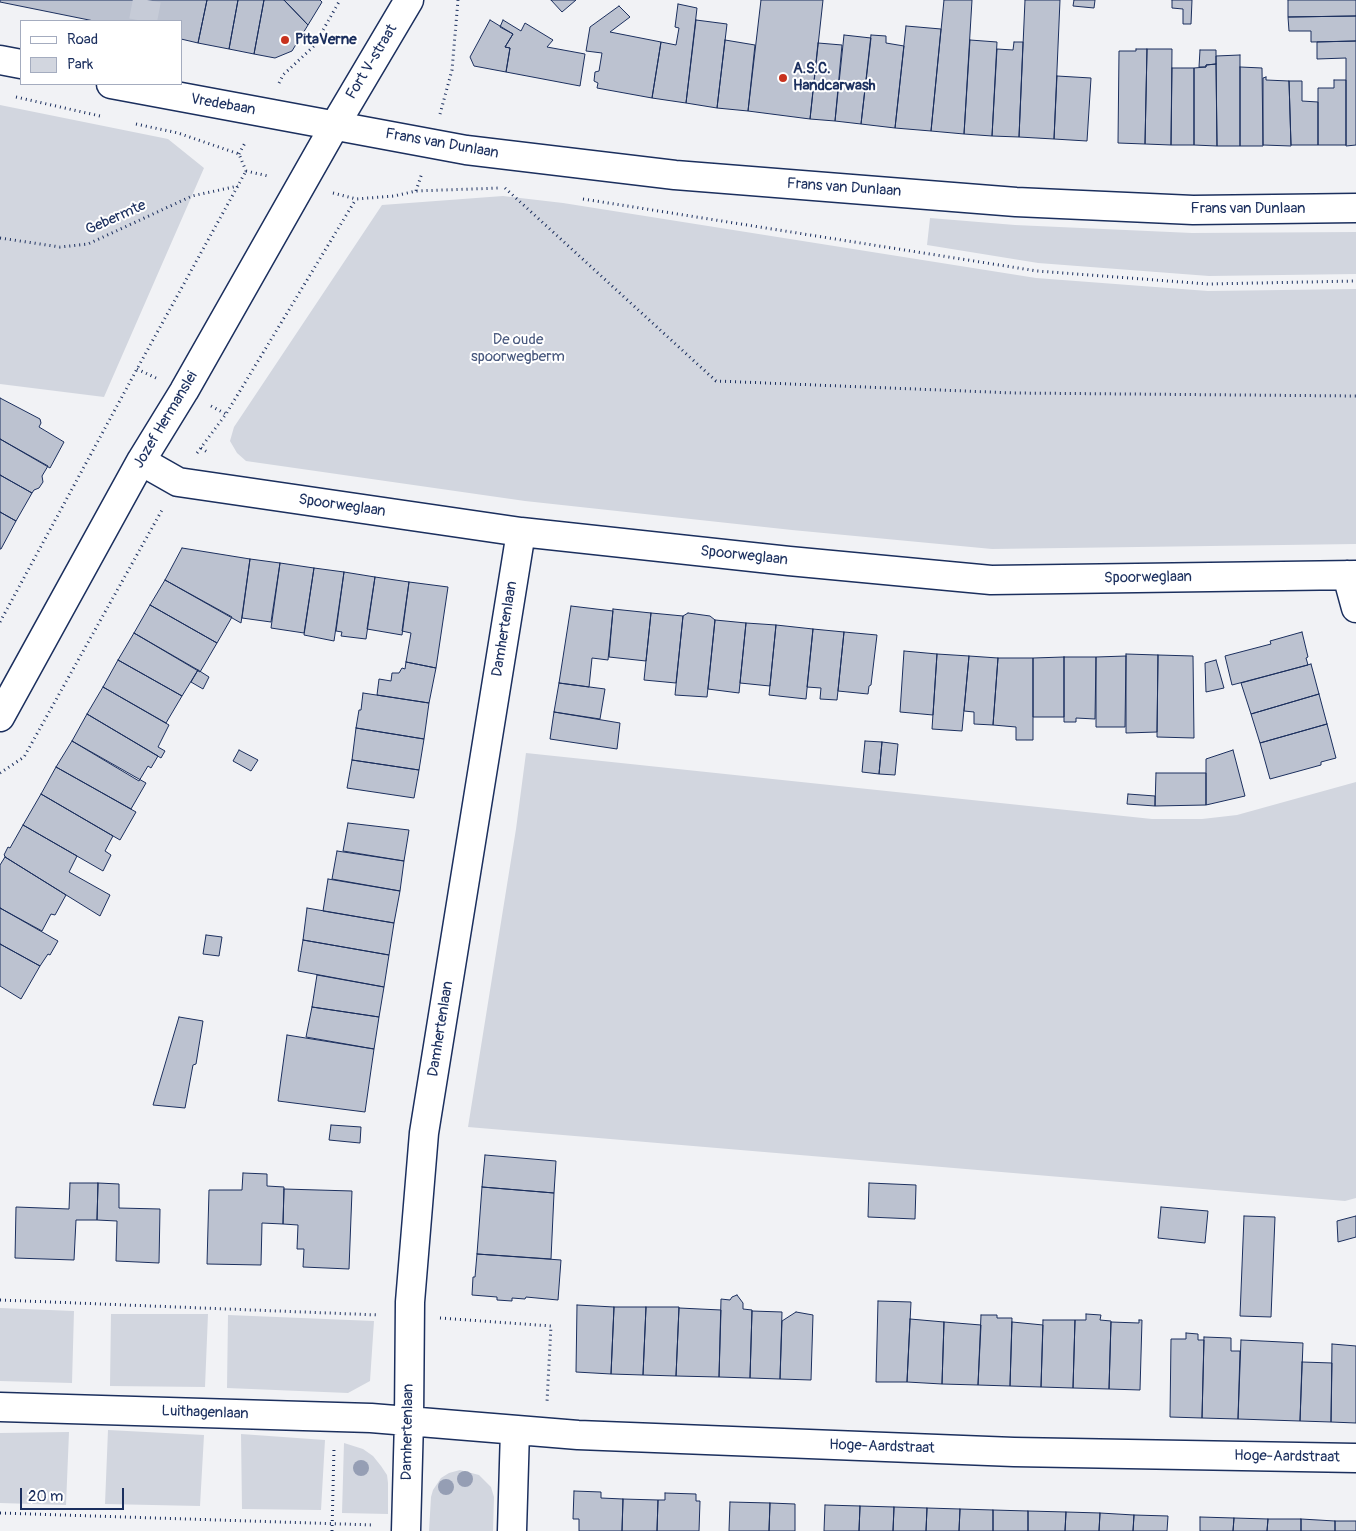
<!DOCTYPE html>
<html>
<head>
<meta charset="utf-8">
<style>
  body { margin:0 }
  #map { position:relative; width:1356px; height:1531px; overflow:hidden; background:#f1f2f5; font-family:Pangolin,sans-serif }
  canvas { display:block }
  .legend { position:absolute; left:20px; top:20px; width:162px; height:65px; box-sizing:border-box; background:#fff; border:1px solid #a4acbf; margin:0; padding:6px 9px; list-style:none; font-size:15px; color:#1b2f5e }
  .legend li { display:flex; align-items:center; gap:10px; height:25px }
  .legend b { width:25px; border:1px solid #a4acbf }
  .scale { position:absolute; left:20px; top:1488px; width:104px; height:22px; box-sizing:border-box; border:2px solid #1b2f5e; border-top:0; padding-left:6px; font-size:15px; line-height:18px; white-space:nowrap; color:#1b2f5e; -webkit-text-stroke:4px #fff; paint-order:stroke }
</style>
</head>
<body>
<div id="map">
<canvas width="1356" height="1531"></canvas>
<ul class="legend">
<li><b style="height:6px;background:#fff"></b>Road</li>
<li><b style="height:14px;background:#d2d6df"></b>Park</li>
</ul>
<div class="scale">20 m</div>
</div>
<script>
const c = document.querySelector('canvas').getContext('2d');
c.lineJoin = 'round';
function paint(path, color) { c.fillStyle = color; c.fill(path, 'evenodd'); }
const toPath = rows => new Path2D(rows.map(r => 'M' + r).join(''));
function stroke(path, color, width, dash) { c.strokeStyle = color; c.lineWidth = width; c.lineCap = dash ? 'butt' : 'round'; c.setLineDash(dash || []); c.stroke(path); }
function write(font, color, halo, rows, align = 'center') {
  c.font = font + ' Pangolin,sans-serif'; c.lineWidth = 4; c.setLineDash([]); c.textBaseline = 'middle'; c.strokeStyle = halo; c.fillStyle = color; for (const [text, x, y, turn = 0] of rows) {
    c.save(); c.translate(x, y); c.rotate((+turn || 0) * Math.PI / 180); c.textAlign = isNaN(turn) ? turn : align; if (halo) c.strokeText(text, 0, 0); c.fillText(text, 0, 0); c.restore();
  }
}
paint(toPath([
  [0,105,168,139,204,168,104,397,0,384],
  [503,196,563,203,1036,278,1208,291,1356,289,1356,544,992,549,792,530,525,501,246,461,237,453,230,441,234,427,382,205],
  [930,218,1015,225,1192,233,1356,232,1356,274,1209,276,1038,263,927,245],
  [526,753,1152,819,1202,819,1237,815,1356,782,1356,1198,1345,1201,468,1127,516,829],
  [0,1308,74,1311,72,1383,0,1381],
  [111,1314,208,1314,205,1387,110,1386],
  [228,1315,374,1321,370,1381,348,1393,227,1388],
  [108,1430,204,1435,200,1506,105,1504],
  [69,1432,66,1505,0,1503,0,1433],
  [241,1434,325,1440,321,1510,242,1509],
  [344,1443,363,1449,373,1456,381,1466,387,1475,388,1483,388,1514,342,1513],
  [460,1470,479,1475,491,1487,494,1497,493,1531,429,1531,431,1497,433,1490,441,1478,449,1473]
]), '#d2d6df');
const building = toPath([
  [0,0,207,0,198,43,181,39,181,21,94,21,0,2,0,0],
  [207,0,238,0,229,49,198,43,207,0],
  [238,0,264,0,254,54,229,49,238,0],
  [264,0,284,0,308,25,292,51,275,58,254,54,264,0],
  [284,0,320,0,322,2,308,25,284,0],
  [551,0,576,0,562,12,551,0],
  [761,0,823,0,810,119,748,111,761,0],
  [944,0,972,0,964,134,931,131,944,0],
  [1025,0,1060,0,1054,139,1019,137,1025,0],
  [1074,0,1095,0,1094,8,1073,6,1074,0],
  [1172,0,1192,0,1191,24,1183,24,1183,9,1172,8,1172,0],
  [1288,0,1356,0,1356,16,1288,17,1288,0],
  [678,4,697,8,686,103,652,98,661,42,676,45,679,28,675,27,678,4],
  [619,6,630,17,610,32,661,42,652,98,597,88,598,83,594,81,595,72,599,71,602,53,586,51,590,27,619,6],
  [1356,16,1356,41,1311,42,1311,31,1289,31,1288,17,1356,16],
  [490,20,513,34,505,47,510,48,506,72,474,66,470,57,490,20],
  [503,20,521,31,525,23,553,40,547,47,585,54,580,86,506,72,510,48,505,47,513,34,500,27,503,20],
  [696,20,727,24,717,108,686,103,696,20],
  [906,26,941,29,931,131,895,128,906,26],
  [844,35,871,38,861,124,835,121,844,35],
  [871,35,886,36,886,43,904,46,895,128,861,124,871,35],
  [725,40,755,45,748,111,717,108,725,40],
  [970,40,997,42,992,136,964,134,970,40],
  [1356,41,1356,145,1346,146,1346,58,1317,59,1317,42,1356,41],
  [1014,42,1023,42,1019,137,992,136,997,49,1013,50,1014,42],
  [818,43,842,45,835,121,810,119,818,43],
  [1136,49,1147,49,1145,144,1118,143,1119,51,1136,51,1136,49],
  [1147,49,1172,49,1171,145,1145,144,1147,49],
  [1200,50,1216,50,1216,64,1206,65,1206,67,1199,67,1200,50],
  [1240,55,1240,146,1217,146,1216,56,1240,55],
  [1216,64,1217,146,1194,145,1194,68,1206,67,1206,65,1216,64],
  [1240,67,1262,68,1263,146,1240,146,1240,67],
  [1172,68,1194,68,1194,145,1171,145,1172,68],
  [1057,76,1091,78,1087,141,1054,139,1057,76],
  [1266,77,1266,80,1289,81,1291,146,1263,145,1263,78,1266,77],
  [1334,80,1346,80,1346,145,1318,145,1318,88,1334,88,1334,80],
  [1289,81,1302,81,1302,101,1318,102,1318,145,1291,145,1289,81],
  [0,398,40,419,41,423,39,427,64,442,50,468,0,439,0,398],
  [0,439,48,466,42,476,43,482,39,488,34,490,32,493,0,475,0,439],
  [0,475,32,493,16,521,0,512,0,475],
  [0,512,16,521,1,549,0,549,0,512],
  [182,548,250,559,241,623,165,580,182,548],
  [250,559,280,563,271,622,242,618,250,559],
  [280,563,314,568,304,633,271,628,280,563],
  [314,568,344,572,334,641,304,635,314,568],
  [344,572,375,577,366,639,341,636,342,632,336,631,344,572],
  [375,577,409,582,402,635,367,629,375,577],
  [165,580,232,617,217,643,150,605,165,580],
  [409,582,448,587,436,668,406,662,411,633,402,631,409,582],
  [150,605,217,643,200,672,134,633,150,605],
  [571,606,613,611,608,660,592,658,589,687,559,683,571,606],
  [613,609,651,613,646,661,609,657,613,609],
  [651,613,683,616,676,683,644,680,651,613],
  [688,613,710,616,715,620,707,697,675,695,683,616,688,613],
  [715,620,746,623,739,693,708,689,715,620],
  [746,623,776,625,770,686,740,683,746,623],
  [776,625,813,629,806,699,769,695,776,625],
  [813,629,844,632,837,700,820,699,821,688,807,687,813,629],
  [844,632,877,635,871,685,869,686,868,694,838,691,844,632],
  [1302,632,1308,657,1306,658,1308,665,1232,685,1225,656,1271,644,1270,641,1302,632],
  [134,633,198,670,182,696,118,660,134,633],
  [904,651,937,654,933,715,900,712,904,651],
  [937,654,969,656,962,731,932,729,937,654],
  [1126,654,1158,655,1157,732,1126,733,1126,654],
  [1158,655,1193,656,1194,738,1157,737,1158,655],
  [969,656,998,658,993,725,974,724,974,712,964,711,969,656],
  [1126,656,1125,727,1096,727,1096,657,1126,656],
  [1064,657,1096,657,1095,719,1076,718,1076,722,1064,722,1064,657],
  [1064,657,1064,717,1033,717,1033,658,1064,657],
  [998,658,1033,658,1033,740,1016,740,1016,727,993,725,998,658],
  [118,660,182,696,166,723,103,687,118,660],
  [1216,660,1224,688,1206,692,1205,663,1216,660],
  [406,662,436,668,429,703,377,695,379,679,391,681,392,673,399,673,402,668,405,669,406,662],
  [1311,664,1319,694,1251,714,1241,683,1311,664],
  [198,670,209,677,203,689,191,682,198,670],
  [559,683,605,689,600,719,554,712,559,683],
  [103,687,169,725,158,747,165,751,161,758,87,714,103,687],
  [363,693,429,703,424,739,356,728,359,710,361,710,363,693],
  [1319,694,1327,724,1260,743,1251,714,1319,694],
  [554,712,620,723,617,749,550,739,554,712],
  [87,714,158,756,151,768,148,766,139,781,72,741,87,714],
  [1327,724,1336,758,1321,762,1321,765,1270,779,1260,743,1327,724],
  [356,728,424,739,419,770,352,760,356,728],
  [72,741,146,783,131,809,56,767,72,741],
  [865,741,882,742,879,774,862,772,865,741],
  [882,742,898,744,895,775,879,774,882,742],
  [239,750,258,760,251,771,233,761,239,750],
  [1233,750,1245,796,1206,805,1206,759,1233,750],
  [352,760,419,770,414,798,347,788,352,760],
  [56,767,136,812,120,840,41,794,56,767],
  [1156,773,1206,773,1206,805,1155,806,1156,773],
  [41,794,113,836,105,851,111,855,103,871,23,825,41,794],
  [1128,794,1155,796,1155,806,1127,804,1128,794],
  [348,823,409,830,404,861,343,851,348,823],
  [23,825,77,856,69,872,110,895,100,916,5,857,5,856,4,855,8,847,10,848,23,825],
  [337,851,404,861,400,891,332,879,337,851],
  [5,857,66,895,55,915,51,914,42,931,0,908,0,865,5,857],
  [328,879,400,891,394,923,323,911,328,879],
  [0,908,58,941,50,955,48,954,40,966,0,944,0,908],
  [307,908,394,923,389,955,303,940,307,908],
  [206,935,222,937,219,956,203,954,206,935],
  [303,940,389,955,384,987,298,971,303,940],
  [0,944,40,966,21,999,0,986,0,944],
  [317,975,384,987,379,1017,312,1007,317,975],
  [312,1007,379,1017,374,1049,306,1037,312,1007],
  [179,1017,203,1021,196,1064,193,1065,185,1108,153,1105,179,1017],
  [287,1035,374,1049,365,1112,278,1101,287,1035],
  [331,1125,361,1127,360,1143,329,1140,331,1125],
  [485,1155,556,1161,554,1193,482,1187,485,1155],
  [243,1173,267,1174,267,1186,284,1187,283,1224,262,1223,261,1265,207,1264,209,1190,242,1190,243,1173],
  [70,1183,98,1183,97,1220,76,1220,74,1260,15,1258,16,1207,69,1209,70,1183],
  [98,1183,119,1184,119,1208,160,1209,159,1263,116,1261,117,1221,97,1220,98,1183],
  [869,1183,916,1185,915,1219,868,1217,869,1183],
  [482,1187,554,1193,551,1259,477,1254,482,1187],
  [284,1189,352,1191,349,1269,303,1267,304,1249,297,1249,298,1225,283,1224,284,1189],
  [1161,1207,1208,1211,1205,1243,1158,1238,1161,1207],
  [1244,1216,1275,1217,1271,1317,1240,1316,1244,1216],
  [1356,1216,1356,1237,1338,1242,1337,1221,1356,1216],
  [477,1254,561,1260,558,1300,526,1297,525,1299,512,1298,512,1301,497,1300,497,1297,472,1295,473,1277,475,1277,477,1254],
  [737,1295,743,1303,743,1309,752,1310,750,1378,719,1377,721,1299,730,1300,732,1297,737,1295],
  [878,1301,911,1302,907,1382,876,1382,878,1301],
  [577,1305,614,1307,611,1374,576,1372,577,1305],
  [614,1307,646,1307,643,1375,611,1374,614,1307],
  [646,1307,679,1307,676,1376,643,1375,646,1307],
  [679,1308,721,1310,719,1377,676,1376,679,1308],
  [752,1311,782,1312,780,1379,750,1378,752,1311],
  [796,1312,813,1315,811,1380,780,1379,782,1321,796,1312],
  [1086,1314,1101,1315,1100,1320,1111,1321,1109,1389,1073,1388,1075,1320,1086,1320,1086,1314],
  [981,1315,997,1315,997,1318,1012,1318,1010,1386,978,1385,981,1315],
  [910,1319,944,1322,942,1384,907,1382,910,1319],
  [1043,1320,1075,1320,1073,1388,1041,1387,1043,1320],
  [1139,1320,1142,1320,1140,1390,1109,1389,1111,1322,1139,1323,1139,1320],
  [944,1322,981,1325,978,1385,942,1384,944,1322],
  [1012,1322,1043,1325,1041,1387,1010,1386,1012,1322],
  [1186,1333,1198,1334,1198,1340,1204,1340,1202,1418,1170,1417,1171,1339,1186,1339,1186,1333],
  [1204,1337,1231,1338,1231,1351,1240,1351,1238,1419,1202,1418,1204,1337],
  [1241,1340,1303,1343,1300,1421,1238,1419,1241,1340],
  [1332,1344,1356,1346,1356,1423,1331,1422,1332,1344],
  [1302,1362,1332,1363,1331,1422,1300,1421,1302,1362],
  [574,1491,601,1492,601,1498,623,1499,622,1531,579,1531,579,1519,573,1519,574,1491],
  [665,1493,696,1494,696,1501,700,1501,699,1531,657,1531,658,1500,665,1500,665,1493],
  [623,1499,658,1500,657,1531,622,1531,623,1499],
  [730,1502,770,1503,769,1531,729,1531,730,1502],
  [770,1503,795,1504,795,1531,769,1531,770,1503],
  [825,1505,860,1506,859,1531,824,1531,825,1505],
  [860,1506,894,1507,893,1531,859,1531,860,1506],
  [894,1507,927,1508,926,1531,893,1531,894,1507],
  [927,1508,960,1509,959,1531,926,1531,927,1508],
  [960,1509,993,1510,993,1531,959,1531,960,1509],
  [993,1510,1028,1511,1028,1531,993,1531,993,1510],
  [1028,1511,1066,1512,1065,1531,1028,1531,1028,1511],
  [1066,1512,1100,1513,1099,1531,1065,1531,1066,1512],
  [1100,1513,1134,1515,1133,1531,1099,1531,1100,1513],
  [1134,1515,1168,1516,1167,1531,1133,1531,1134,1515],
  [1200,1517,1234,1518,1233,1531,1200,1531,1200,1517],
  [1234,1518,1268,1519,1267,1531,1233,1531,1234,1518],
  [1268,1519,1301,1519,1301,1531,1267,1531,1268,1519],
  [1301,1519,1335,1521,1335,1531,1301,1531,1301,1519],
  [1335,1521,1356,1521,1356,1531,1335,1531,1335,1521]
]);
paint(building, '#bcc2d0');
stroke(building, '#1b2f5e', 1);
stroke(toPath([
  [143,21,147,0]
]), '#c6cbd7', 28, [28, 14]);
const minor = toPath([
  [141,461,178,482,521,532,789,561,991,580,1356,575],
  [1347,575,1356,608],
  [0,717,141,461,184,391,335,125,409,0],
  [0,1407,371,1418,578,1435,1014,1452,1356,1458],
  [406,1531,409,1420,410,1302,424,1133,521,532],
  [512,1531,515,1430]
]);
const major = toPath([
  [0,60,21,64],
  [111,84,466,150,675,175,1016,202,1193,210,1356,208]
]);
stroke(minor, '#1b2f5e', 31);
stroke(major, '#1b2f5e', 31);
stroke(toPath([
  [279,83,283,75,314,46,340,0],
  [16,97,100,116],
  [440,114,452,70,458,0],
  [136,124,178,133,239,154,246,171],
  [239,154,246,141],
  [246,171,268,176],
  [505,188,716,381,1014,393,1356,396],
  [416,191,422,173],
  [333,193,356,199,394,196,416,191,500,188],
  [583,199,1037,271,1208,284,1356,281],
  [0,238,60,247,88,244,192,196,238,186],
  [137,369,156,378],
  [211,406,226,414],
  [201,448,209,453],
  [197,453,226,414,356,199],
  [0,622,137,369,246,171],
  [0,773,24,757,162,510],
  [0,1300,379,1315],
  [440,1318,551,1326,547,1402],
  [0,1513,374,1525],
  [332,1531,334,1448]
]), '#1b2f5e', 3, [1, 4]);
stroke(minor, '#fff', 28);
stroke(major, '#fff', 28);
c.fillStyle = '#959eb4';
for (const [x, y] of [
  [361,1468],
  [465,1479],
  [446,1487]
]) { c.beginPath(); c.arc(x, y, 8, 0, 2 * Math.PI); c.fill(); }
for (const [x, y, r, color] of [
  [285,40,5,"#c8321e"],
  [783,78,5,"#c8321e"]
]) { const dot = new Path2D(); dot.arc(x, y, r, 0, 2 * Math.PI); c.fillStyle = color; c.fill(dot); stroke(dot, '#fff', 2); }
write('bold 15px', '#1b2f5e', '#fff', [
  ["PitaVerne",295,40],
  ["A.S.C.",793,69],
  ["Handcarwash",793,86]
], 'left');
write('15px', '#1b2f5e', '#fff', [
  ["Fort V-straat",372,62,-59],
  ["Vredebaan",223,105,10],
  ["Frans van Dunlaan",442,144,10],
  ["Frans van Dunlaan",844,188,4],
  ["Frans van Dunlaan",1248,209],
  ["Gebermte",116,218,-24],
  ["Jozef Hermanslei",166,420,-59],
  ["Spoorweglaan",342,506,8],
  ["Spoorweglaan",744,556,6],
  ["Spoorweglaan",1148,578,-1],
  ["Damhertenlaan",505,629,-81],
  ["Damhertenlaan",441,1029,-81],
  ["Luithagenlaan",205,1413,2],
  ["Damhertenlaan",408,1432,-89],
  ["Hoge-Aardstraat",882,1447,2],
  ["Hoge-Aardstraat",1287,1457,1]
]);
write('15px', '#49597e', '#fff', [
  ["De oude",518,340],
  ["spoorwegberm",518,357]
]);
</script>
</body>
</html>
